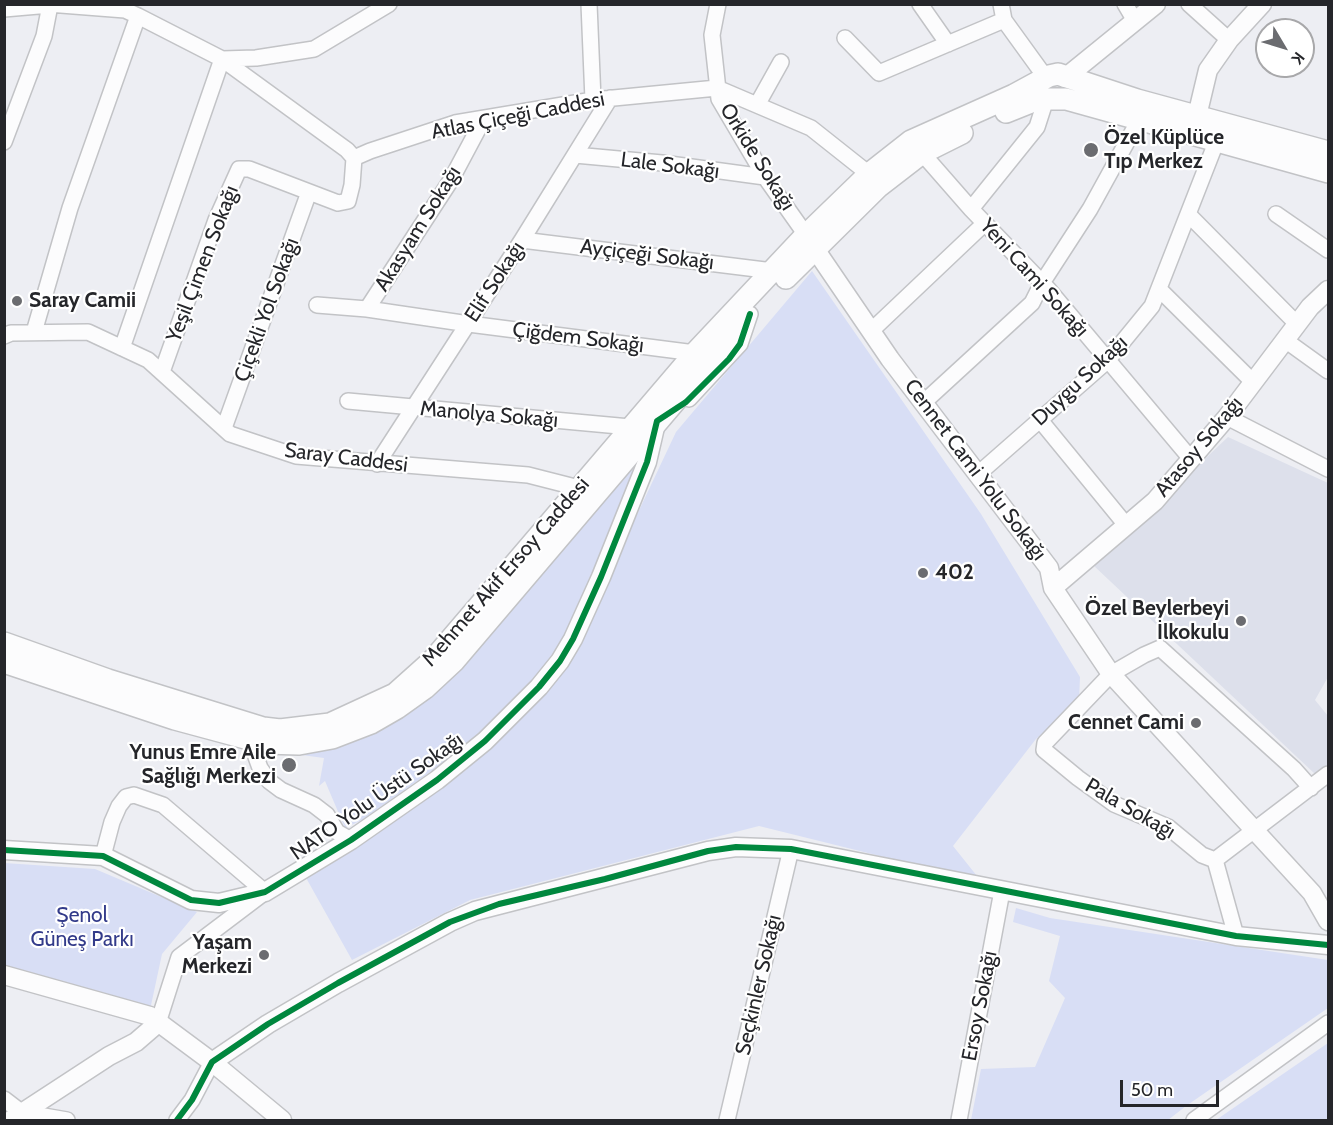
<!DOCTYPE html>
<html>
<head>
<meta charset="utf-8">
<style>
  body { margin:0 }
  #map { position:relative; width:1333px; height:1125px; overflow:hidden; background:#edeef3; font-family:Cabin,sans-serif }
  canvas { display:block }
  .frame { position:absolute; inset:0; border:6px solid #25262a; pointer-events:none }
  .north { position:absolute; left:1255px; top:18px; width:60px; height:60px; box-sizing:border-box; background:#fff; border:2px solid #a8a8aa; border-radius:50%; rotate:128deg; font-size:16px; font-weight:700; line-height:24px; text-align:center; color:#25262a }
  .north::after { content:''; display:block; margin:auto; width:21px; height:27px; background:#6b6c70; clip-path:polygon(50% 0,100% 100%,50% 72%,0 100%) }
  .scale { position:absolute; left:1120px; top:1080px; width:99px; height:27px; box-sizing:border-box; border:3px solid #25262a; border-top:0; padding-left:8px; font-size:18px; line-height:21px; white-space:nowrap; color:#25262a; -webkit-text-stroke:4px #fff; paint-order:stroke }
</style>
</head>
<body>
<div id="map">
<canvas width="1333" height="1125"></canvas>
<div class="frame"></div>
<div class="north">K</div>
<div class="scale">50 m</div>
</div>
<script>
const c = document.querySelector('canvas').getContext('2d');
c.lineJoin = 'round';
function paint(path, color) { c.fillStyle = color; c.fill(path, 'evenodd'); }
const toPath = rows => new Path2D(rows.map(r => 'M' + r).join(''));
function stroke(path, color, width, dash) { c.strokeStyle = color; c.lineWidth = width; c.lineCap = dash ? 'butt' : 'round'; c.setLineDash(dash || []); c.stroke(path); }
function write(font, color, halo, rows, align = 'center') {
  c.font = font + ' Cabin,sans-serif'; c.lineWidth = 4.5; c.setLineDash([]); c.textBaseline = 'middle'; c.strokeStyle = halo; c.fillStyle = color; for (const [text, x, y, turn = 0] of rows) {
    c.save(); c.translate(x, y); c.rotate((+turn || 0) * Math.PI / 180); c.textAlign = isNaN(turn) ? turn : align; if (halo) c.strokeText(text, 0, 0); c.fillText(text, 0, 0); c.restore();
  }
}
paint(toPath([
  [1228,437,1328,483,1328,677,1315,700,1328,716,1328,764,1315,774,1093,565]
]), '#dde0eb');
paint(toPath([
  [812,271,981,514,1080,677,1079,701,1036,739,953,846,981,881,759,826,470,900,352,960,305,876,466,770,566,665,676,432],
  [644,455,601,561,558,649,524,691,467,746,362,820,345,828,325,781,319,786,324,758,294,754,331,744,630,464],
  [4,863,95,869,197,912,162,954,150,1010,5,968],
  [1016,908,1050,918,1328,960,1328,1008,1186,1106,1168,1120,971,1120,981,1069,1035,1067,1065,998,1049,981,1060,936,1013,922],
  [1328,1043,1328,1120,1216,1120]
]), '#d8def5');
const minor = toPath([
  [48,4,125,10,138,16,222,59,347,150,354,158,370,151,455,123,593,100,717,88,811,128,869,174],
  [589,4,593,100],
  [718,4,712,35,719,99,765,177,806,235],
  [920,4,948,44],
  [1001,4,1004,20,1046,78],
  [1125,4,1135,21],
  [1189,4,1229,40],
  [4,9,50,5,44,36,4,142],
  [845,38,879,73,1004,20],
  [757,105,781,62],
  [922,153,971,209,1049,290,1191,459],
  [575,155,662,163,765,177],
  [971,209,1037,127,1046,99],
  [1188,214,1297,324],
  [1276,214,1328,250],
  [522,240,773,271],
  [1159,289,1253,382],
  [317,305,367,309,469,324,695,353],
  [367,309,451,180,484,118],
  [871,331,985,223],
  [34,332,70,208,138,16],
  [4,336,11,333,88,332,148,360,230,434,296,456,528,475,579,488],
  [1285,340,1328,371],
  [122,348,222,59,256,58,314,49,389,4],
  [162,372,216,220,239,169,249,169,338,203,348,201,352,185,354,158],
  [689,399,740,344,750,314],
  [348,401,630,427],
  [923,403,1032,303,1042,283,1090,209,1139,120],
  [1227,417,1328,469],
  [1040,420,1126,525],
  [224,428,309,192],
  [377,464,522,240,610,98],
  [977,475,1107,361,1152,306,1217,140],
  [264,743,258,749,256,757,260,768,269,781,281,790,314,805,327,815,337,832,351,840],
  [103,856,112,822,119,806,126,797,134,795,163,805,265,892,179,957,158,1023],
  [1215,860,1202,855,1168,827,1114,804,1078,778,1044,750,1045,743,1111,674,1144,655,1160,648,1294,769,1311,788],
  [1236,936,1215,860,1328,774],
  [4,1099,21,1112,67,1120],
  [177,1120,192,1100,212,1062],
  [727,1120,791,849],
  [959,1120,1002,891],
  [1194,1120,1328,1023]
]);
const tertiary = toPath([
  [1065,78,1156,4],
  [1197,116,1208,70,1229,40,1262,4],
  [815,249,890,359,1049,568,1053,588,1111,674,1312,893,1328,921],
  [1053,588,1155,501,1227,417,1310,307,1328,290],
  [4,850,103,856,191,900,219,903,265,892,351,840,437,780,485,741,539,687,560,661,573,639,601,577,647,462,656,423],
  [4,975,150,1016,212,1062,282,1120],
  [212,1062,268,1024,338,983,450,922,475,911,708,851,736,847,791,849,1236,936,1328,945],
  [11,1120,109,1056,136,1042,158,1023]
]);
const secondary = toPath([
  [1006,112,1031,102,1046,99,1066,99,1328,172],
  [786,278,878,187,922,153,962,133],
  [4,643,108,680,263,728,280,730,330,724,395,694,433,660,695,353,806,235,869,174,911,141,1014,95,1049,76,1058,74,1137,100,1328,152],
  [4,662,175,719,264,743,299,744,332,738,371,723,397,708,425,688,454,661,739,326]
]);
stroke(minor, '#c2c3c6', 18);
stroke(tertiary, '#c2c3c6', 21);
stroke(secondary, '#c2c3c6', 24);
stroke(minor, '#fcfcfd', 15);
stroke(tertiary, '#fcfcfd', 18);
stroke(secondary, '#fcfcfd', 21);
stroke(toPath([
  [4,850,103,856,191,900,219,903,265,892,351,840,437,780,485,741,539,687,560,661,573,639,601,577,647,462,657,421,686,402,729,359,740,344,750,314],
  [177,1120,192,1100,212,1062,268,1024,338,983,450,922,499,904,605,879,708,851,736,847,791,849,1236,936,1328,945]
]), '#00873e', 6);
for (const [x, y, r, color] of [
  [1091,150,8,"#6b6c70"],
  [17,301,6,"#6b6c70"],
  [923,573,6,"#6b6c70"],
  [1241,621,6,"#6b6c70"],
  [1196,723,6,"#6b6c70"],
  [289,765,8,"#6b6c70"],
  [264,955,6,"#6b6c70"]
]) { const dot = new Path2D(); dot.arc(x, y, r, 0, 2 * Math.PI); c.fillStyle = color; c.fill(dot); stroke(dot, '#fff', 2); }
write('21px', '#25262a', '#fff', [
  ["Atlas Çiçeği Caddesi",518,116,-11],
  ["Orkide Sokağı",757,157,58],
  ["Lale Sokağı",670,166,7],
  ["Akasyam Sokağı",418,229,-58],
  ["Ayçiçeği Sokağı",647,255,7],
  ["Yeşil Çimen Sokağı",203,264,-69],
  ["Yeni Cami Sokağı",1034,278,48],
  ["Elif Sokağı",495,282,-57],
  ["Çiçekli Yol Sokağı",267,310,-70],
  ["Çiğdem Sokağı",578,338,7],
  ["Duygu Sokağı",1080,381,-43],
  ["Manolya Sokağı",489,415,5],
  ["Atasoy Sokağı",1199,447,-50],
  ["Saray Caddesi",346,458,7],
  ["Cennet Cami Yolu Sokağı",975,470,53],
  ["Mehmet Akif Ersoy Caddesi",506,572,-49],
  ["NATO Yolu Üstü Sokağı",377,797,-35],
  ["Pala Sokağı",1130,809,30],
  ["Seçkinler Sokağı",759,985,-77],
  ["Ersoy Sokağı",980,1006,-79]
]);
write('bold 21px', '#25262a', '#fff', [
  ["Özel Küplüce",1104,138,"left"],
  ["Tıp Merkez",1104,162,"left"],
  ["Saray Camii",29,301,"left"],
  ["402",935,573,"left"],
  ["Özel Beylerbeyi",1229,609],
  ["İlkokulu",1229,633],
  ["Cennet Cami",1184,723],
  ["Yunus Emre Aile",276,753],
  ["Sağlığı Merkezi",276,777],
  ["Yaşam",252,943],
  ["Merkezi",252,967]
], 'right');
write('21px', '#333b8a', '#fff', [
  ["Şenol",82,916],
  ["Güneş Parkı",82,940]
]);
</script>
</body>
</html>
